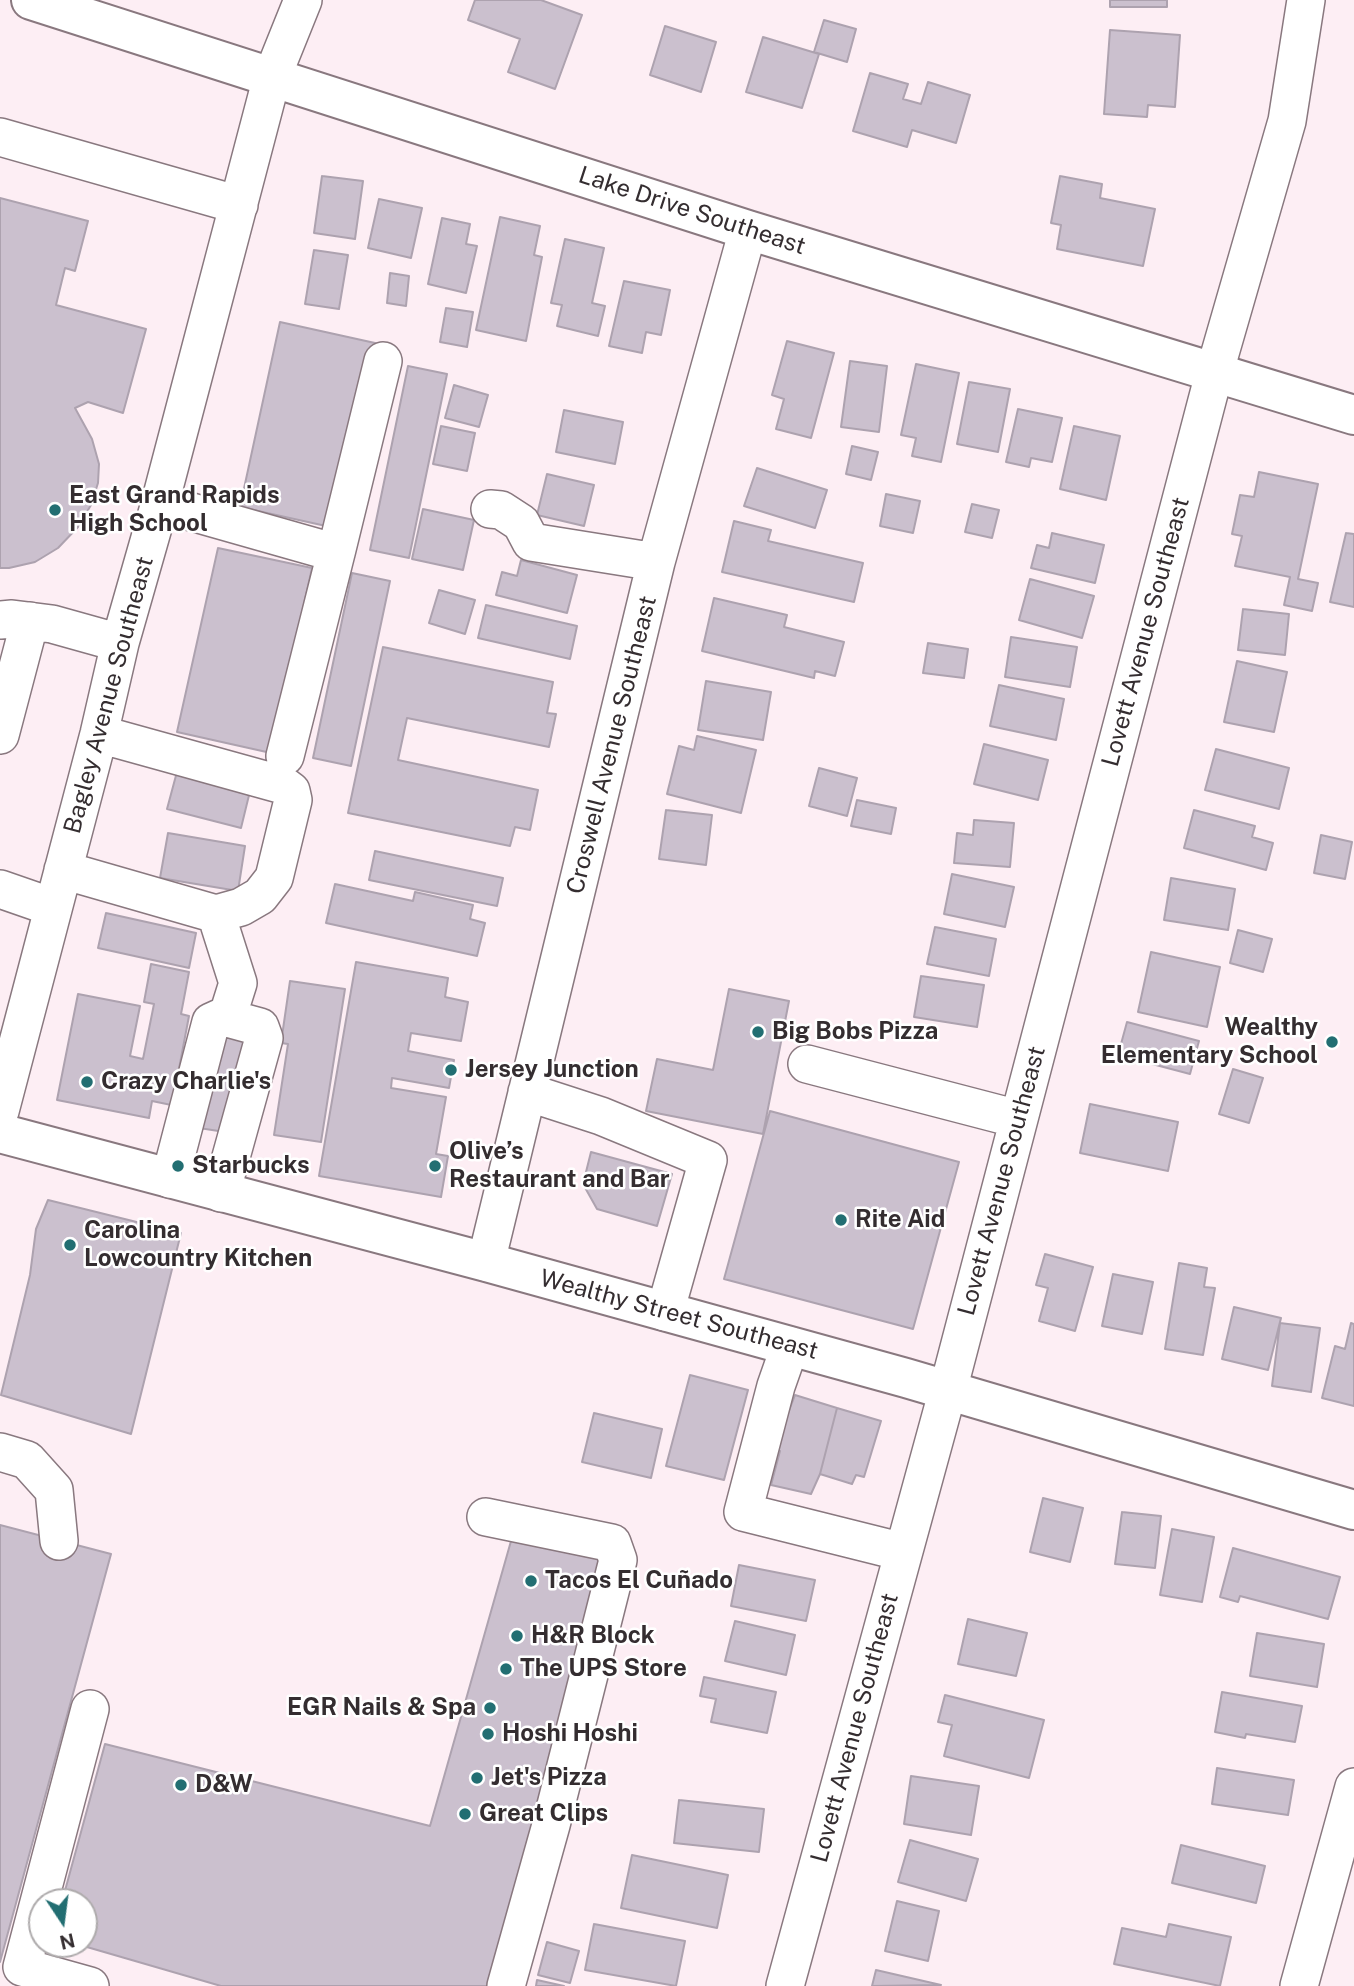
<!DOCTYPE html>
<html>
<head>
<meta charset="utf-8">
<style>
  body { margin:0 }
  #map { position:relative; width:1354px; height:1986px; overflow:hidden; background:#fdeef4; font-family:"Public Sans",sans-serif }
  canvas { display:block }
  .north { position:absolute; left:28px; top:1888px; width:70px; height:70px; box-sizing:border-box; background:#fff; border:2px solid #aeabac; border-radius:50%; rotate:167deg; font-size:19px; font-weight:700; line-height:28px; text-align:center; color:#342d30 }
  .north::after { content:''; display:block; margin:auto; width:24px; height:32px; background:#226e72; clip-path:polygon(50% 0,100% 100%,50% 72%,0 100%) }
</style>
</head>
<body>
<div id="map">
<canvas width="1354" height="1986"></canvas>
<div class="north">N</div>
</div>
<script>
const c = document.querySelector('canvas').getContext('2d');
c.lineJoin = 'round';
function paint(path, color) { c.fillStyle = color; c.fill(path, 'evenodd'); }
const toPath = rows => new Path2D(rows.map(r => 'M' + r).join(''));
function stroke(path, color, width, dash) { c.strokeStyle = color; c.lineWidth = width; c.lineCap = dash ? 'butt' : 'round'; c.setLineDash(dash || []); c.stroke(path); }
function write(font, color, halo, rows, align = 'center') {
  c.font = font + ' "Public Sans",sans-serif'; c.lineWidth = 5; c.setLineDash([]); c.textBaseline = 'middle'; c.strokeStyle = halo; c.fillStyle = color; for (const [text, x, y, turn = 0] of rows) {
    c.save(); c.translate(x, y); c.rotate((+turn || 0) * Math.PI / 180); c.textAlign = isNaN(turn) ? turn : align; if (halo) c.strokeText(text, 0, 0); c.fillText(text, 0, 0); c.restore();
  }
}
const building = toPath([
  [475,0,541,0,582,15,555,89,508,72,520,39,468,20,475,0],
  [1110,0,1167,0,1167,7,1110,7,1110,0],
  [824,20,856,29,847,62,814,52,824,20],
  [665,26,716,42,701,92,650,75,665,26],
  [1110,30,1180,35,1175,107,1148,105,1147,117,1104,114,1110,30],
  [763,37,819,54,802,108,746,92,763,37],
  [870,73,908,84,903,99,921,104,928,82,970,95,956,143,912,130,907,147,853,131,870,73],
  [322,176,363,181,355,239,314,233,322,176],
  [1060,176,1102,184,1100,198,1155,209,1143,266,1057,249,1061,225,1051,223,1060,176],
  [0,198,88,221,75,271,65,268,56,305,146,329,123,413,88,402,75,408,92,439,99,464,98,483,91,505,78,527,58,548,35,562,9,568,0,568,0,198],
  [379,199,422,208,411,258,368,248,379,199],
  [500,217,540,226,534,255,542,257,526,341,476,330,500,217],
  [442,218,470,224,466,244,477,246,466,293,428,284,442,218],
  [565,239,604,248,592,303,605,306,598,336,557,326,562,305,551,303,565,239],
  [314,250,348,255,339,309,305,304,314,250],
  [390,273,409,276,406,306,387,303,390,273],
  [624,281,670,290,661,335,646,332,642,353,609,346,624,281],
  [446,308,473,312,467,347,440,342,446,308],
  [280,322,375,343,335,528,240,507,280,322],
  [787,341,834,353,811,438,776,429,784,399,772,395,787,341],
  [850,361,887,366,879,432,841,427,850,361],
  [916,364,959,373,941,462,912,456,916,438,901,435,916,364],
  [408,366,447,374,409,558,370,550,408,366],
  [969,382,1010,389,998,452,957,444,969,382],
  [454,385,488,395,479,427,445,418,454,385],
  [1018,409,1062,418,1052,462,1031,458,1029,467,1006,462,1018,409],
  [564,410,623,422,615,464,556,452,564,410],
  [441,426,475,433,467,471,433,464,441,426],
  [1074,426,1120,436,1106,500,1060,489,1074,426],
  [852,446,878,452,871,480,846,474,852,446],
  [757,468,827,490,815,528,744,506,757,468],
  [1259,472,1318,484,1298,579,1318,583,1312,611,1284,605,1290,577,1235,566,1242,536,1232,534,1240,495,1254,497,1259,472],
  [547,474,594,485,584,526,537,515,547,474],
  [886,494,920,501,913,533,880,526,886,494],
  [972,504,999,510,992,538,965,532,972,504],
  [423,509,474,520,463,570,412,559,423,509],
  [734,521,771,530,768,541,863,563,854,602,722,572,734,521],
  [1052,533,1104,545,1095,583,1031,568,1037,545,1049,548,1052,533],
  [1346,533,1354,534,1354,607,1330,602,1346,533],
  [218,548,312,568,271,753,177,732,218,548],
  [521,560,577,575,567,613,496,595,502,572,517,576,521,560],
  [352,573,390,581,351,766,313,758,352,573],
  [1030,579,1094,596,1082,638,1019,620,1030,579],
  [439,590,475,600,465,634,429,623,439,590],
  [714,598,787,615,784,627,844,642,835,676,815,671,814,678,702,651,714,598],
  [486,605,577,626,570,659,478,638,486,605],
  [1243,609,1289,614,1285,655,1238,650,1243,609],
  [1011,637,1077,647,1070,687,1005,677,1011,637],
  [928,643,968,649,964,678,923,673,928,643],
  [383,647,553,682,547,713,556,714,549,747,407,718,398,760,538,790,530,830,515,827,510,846,348,813,383,647],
  [1237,661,1287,672,1274,732,1224,722,1237,661],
  [706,681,771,692,763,740,698,730,706,681],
  [999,685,1064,699,1056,740,990,726,999,685],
  [697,736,756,750,741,813,667,794,679,746,694,750,697,736],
  [984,744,1048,760,1038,800,974,784,984,744],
  [1216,749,1289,768,1279,809,1205,790,1216,749],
  [178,768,251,787,241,828,167,809,178,768],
  [819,768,857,778,847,816,809,806,819,768],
  [857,800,896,808,891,834,851,826,857,800],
  [666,810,712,815,706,865,659,859,666,810],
  [1194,810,1255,826,1252,837,1273,843,1266,870,1184,848,1194,810],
  [974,820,1014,823,1010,867,954,863,957,833,973,835,974,820],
  [168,833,245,846,238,891,160,878,168,833],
  [1321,835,1352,842,1345,879,1314,873,1321,835],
  [375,851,503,878,497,906,369,880,375,851],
  [952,874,1014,887,1005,927,944,914,952,874],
  [1171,878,1235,889,1228,930,1164,920,1171,878],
  [335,884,413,901,415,892,473,905,470,919,485,923,477,956,326,923,335,884],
  [106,913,196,933,189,968,98,948,106,913],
  [935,927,996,939,989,976,927,964,935,927],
  [1238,930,1272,939,1263,972,1230,963,1238,930],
  [1151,952,1220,967,1207,1027,1138,1012,1151,952],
  [356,962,448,978,445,997,468,1002,461,1041,411,1033,408,1051,454,1060,449,1088,392,1078,391,1088,446,1097,436,1154,448,1156,441,1197,319,1176,356,962],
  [151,964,189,972,181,1014,189,1016,178,1074,187,1075,181,1107,152,1101,149,1118,57,1100,78,994,140,1006,130,1056,143,1059,154,1004,144,1002,151,964],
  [921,976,984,985,977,1027,914,1017,921,976],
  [290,981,345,989,321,1142,274,1135,288,1044,281,1043,290,981],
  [729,989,789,1001,763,1134,646,1111,657,1059,713,1070,729,989],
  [1127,1022,1199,1041,1190,1074,1118,1055,1127,1022],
  [216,1027,254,1033,238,1134,199,1128,216,1027],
  [1233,1069,1263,1078,1249,1123,1219,1114,1233,1069],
  [1090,1104,1178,1122,1168,1171,1080,1153,1090,1104],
  [770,1111,959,1162,913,1329,724,1279,770,1111],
  [591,1152,672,1174,657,1226,597,1209,583,1184,591,1152],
  [48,1200,181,1233,131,1434,1,1395,30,1275,36,1229,48,1200],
  [1045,1254,1093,1267,1075,1331,1039,1321,1048,1288,1036,1285,1045,1254],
  [1179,1263,1207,1268,1204,1287,1215,1288,1203,1355,1165,1349,1179,1263],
  [1113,1274,1153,1282,1142,1334,1102,1326,1113,1274],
  [1234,1307,1281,1318,1268,1370,1222,1359,1234,1307],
  [1280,1323,1320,1328,1311,1392,1272,1386,1280,1323],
  [1351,1323,1354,1324,1354,1406,1322,1398,1335,1346,1345,1349,1351,1323],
  [690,1375,748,1390,724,1480,666,1466,690,1375],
  [795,1395,837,1408,820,1474,811,1494,771,1485,780,1451,774,1450,795,1395],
  [837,1408,881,1421,864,1477,856,1475,852,1484,820,1474,837,1408],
  [594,1413,662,1429,651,1478,582,1462,594,1413],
  [1043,1498,1083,1508,1070,1562,1030,1552,1043,1498],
  [1122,1512,1161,1516,1155,1568,1115,1564,1122,1512],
  [0,1525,111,1554,0,1962,0,1525],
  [1172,1529,1214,1537,1202,1602,1160,1595,1172,1529],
  [513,1534,605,1556,490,1986,221,1986,80,1945,84,1944,84,1934,93,1911,84,1907,84,1902,72,1902,63,1898,105,1744,430,1826,513,1534],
  [1233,1548,1340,1577,1328,1619,1240,1596,1238,1602,1220,1597,1233,1548],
  [739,1565,815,1580,806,1621,731,1606,739,1565],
  [968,1619,1027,1633,1016,1676,958,1664,968,1619],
  [735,1621,795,1635,786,1675,725,1661,735,1621],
  [1257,1633,1324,1644,1317,1687,1250,1676,1257,1633],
  [704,1677,776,1692,767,1733,711,1722,716,1699,700,1696,704,1677],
  [1222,1692,1302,1706,1295,1742,1246,1734,1245,1738,1215,1732,1222,1692],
  [945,1695,1044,1720,1029,1778,944,1756,952,1725,938,1722,945,1695],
  [1217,1768,1294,1780,1288,1815,1212,1804,1217,1768],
  [911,1776,979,1786,971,1835,904,1824,911,1776],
  [679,1800,764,1809,759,1852,674,1843,679,1800],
  [910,1840,978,1859,966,1901,898,1882,910,1840],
  [1181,1845,1265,1866,1256,1903,1172,1883,1181,1845],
  [632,1855,728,1875,717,1928,621,1908,632,1855],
  [897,1901,939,1911,928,1961,885,1951,897,1901],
  [594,1924,685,1941,676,1986,585,1970,594,1924],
  [1169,1924,1231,1937,1220,1986,1114,1964,1122,1928,1166,1937,1169,1924],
  [547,1942,579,1951,570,1983,538,1975,547,1942],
  [876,1970,941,1985,872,1986,876,1970],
  [537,1980,564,1986,536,1986,537,1980]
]);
paint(building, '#cbc0ce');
stroke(building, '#ada2af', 2);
const minor = toPath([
  [0,137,239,205],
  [160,503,336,553,285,756],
  [490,509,501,510,521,523,531,542,656,562],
  [336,553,383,361],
  [0,620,12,619,52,624,120,643],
  [0,735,30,621],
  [63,870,216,914,241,907,260,896,274,878,293,800,291,791,283,785,99,734],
  [0,889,52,907],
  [216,914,238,983,227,1018],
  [807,1064,1018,1119],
  [527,1092,601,1116,708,1160,665,1312],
  [0,1111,99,734,120,643,160,503,272,77,303,0],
  [170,1179,211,1022,222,1017,227,1018,260,1027,264,1038,221,1193],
  [486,1262,656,562,748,230],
  [790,1346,776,1386,743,1512,903,1552],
  [0,1452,27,1460,54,1490,59,1541],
  [486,1517,612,1543,618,1560,551,1825,506,1986],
  [90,1986,22,1967,90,1709],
  [785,1986,948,1390,1214,374,1287,121,1306,0],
  [1299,1986,1354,1787]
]);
const major = toPath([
  [31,0,748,230,1354,415],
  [0,1133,486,1262,906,1378,1354,1510]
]);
stroke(minor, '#89787f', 40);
stroke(major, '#89787f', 42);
stroke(minor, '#fff', 37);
stroke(major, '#fff', 38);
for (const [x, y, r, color] of [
  [55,510,7,"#226e72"],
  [758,1032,7,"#226e72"],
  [1332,1042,7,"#226e72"],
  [451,1070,7,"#226e72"],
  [87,1082,7,"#226e72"],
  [178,1166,7,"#226e72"],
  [435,1166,7,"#226e72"],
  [841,1220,7,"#226e72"],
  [70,1245,7,"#226e72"],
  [531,1581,7,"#226e72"],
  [517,1636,7,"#226e72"],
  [506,1669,7,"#226e72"],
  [490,1708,7,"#226e72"],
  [488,1734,7,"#226e72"],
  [477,1778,7,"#226e72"],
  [181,1785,7,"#226e72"],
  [465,1814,7,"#226e72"]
]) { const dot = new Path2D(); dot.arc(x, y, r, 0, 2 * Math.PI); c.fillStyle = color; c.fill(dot); stroke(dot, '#fff', 2.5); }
write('24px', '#342d30', '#fff', [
  ["Lake Drive Southeast",692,211,18],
  ["Lovett Avenue Southeast",1146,632,-75],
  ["Bagley Avenue Southeast",109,695,-75],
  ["Croswell Avenue Southeast",612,745,-76],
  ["Lovett Avenue Southeast",1002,1181,-75],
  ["Wealthy Street Southeast",679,1315,15],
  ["Lovett Avenue Southeast",855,1728,-75]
]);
write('bold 24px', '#342d30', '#fff', [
  ["East Grand Rapids",69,496],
  ["High School",69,524],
  ["Wealthy",1318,1028,"right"],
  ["Elementary School",1318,1056,"right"],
  ["Big Bobs Pizza",772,1032],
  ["Jersey Junction",465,1070],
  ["Crazy Charlie's",101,1082],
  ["Olive’s",449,1152],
  ["Restaurant and Bar",449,1180],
  ["Starbucks",192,1166],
  ["Rite Aid",855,1220],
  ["Carolina",84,1231],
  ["Lowcountry Kitchen",84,1259],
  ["Tacos El Cuñado",545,1581],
  ["H&R Block",531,1636],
  ["The UPS Store",520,1669],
  ["EGR Nails & Spa",476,1708,"right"],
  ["Hoshi Hoshi",502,1734],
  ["Jet's Pizza",491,1778],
  ["D&W",195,1785],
  ["Great Clips",479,1814]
], 'left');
</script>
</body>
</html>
